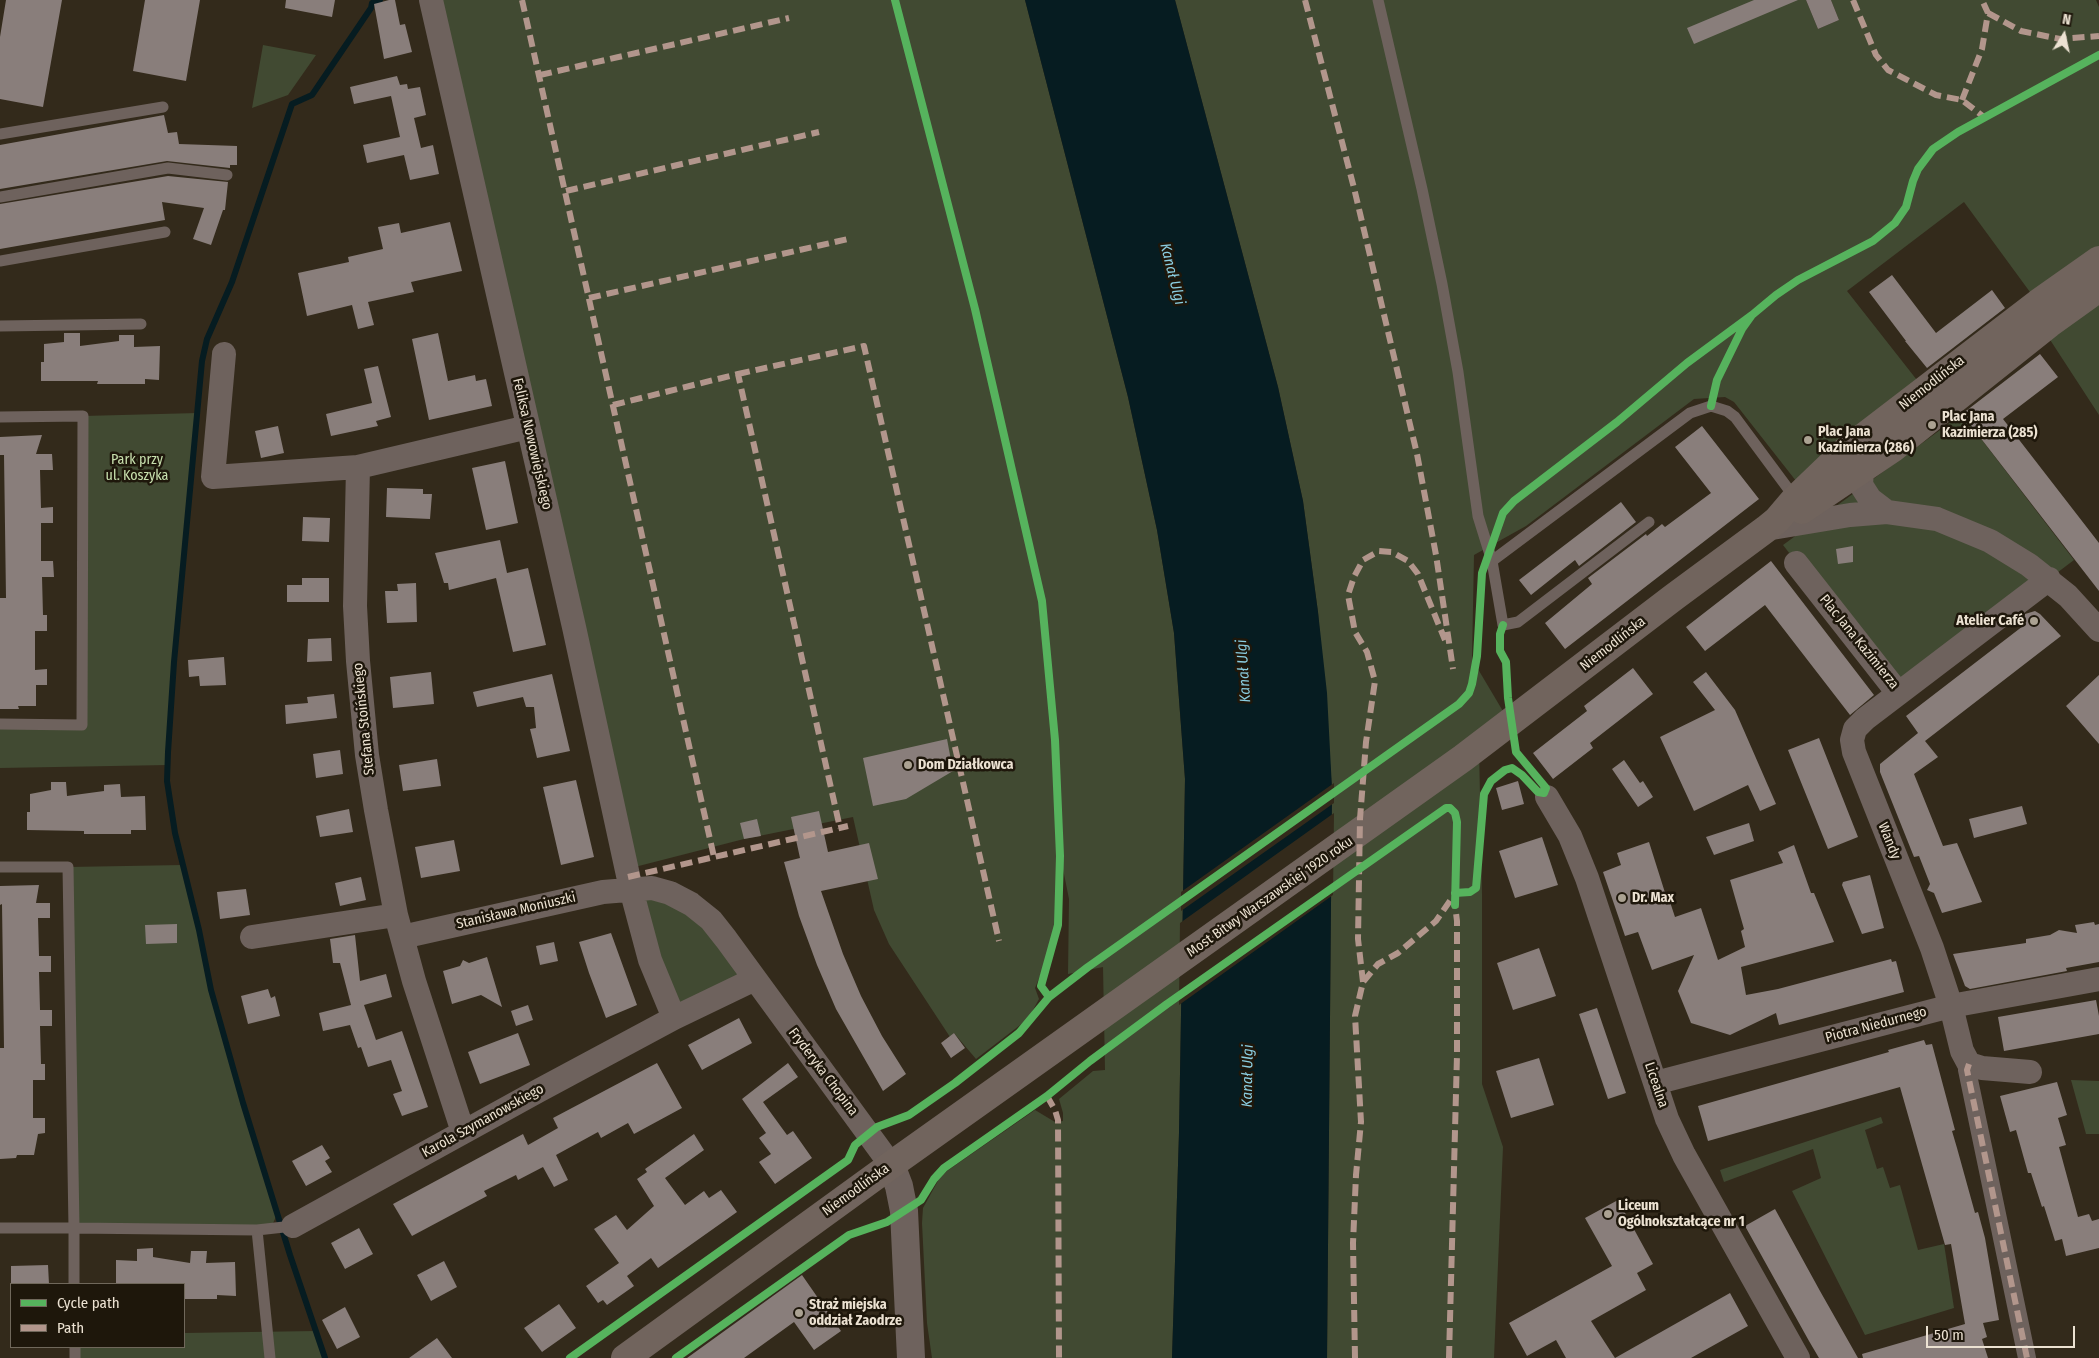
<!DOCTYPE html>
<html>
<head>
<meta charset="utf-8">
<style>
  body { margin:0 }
  #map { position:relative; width:2099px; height:1358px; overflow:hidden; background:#332a1b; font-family:"Fira Sans Condensed",sans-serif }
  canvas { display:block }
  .legend { position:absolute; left:10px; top:1283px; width:175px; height:65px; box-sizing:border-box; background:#1e170b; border:1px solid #70685b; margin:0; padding:6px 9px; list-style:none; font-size:15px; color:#ece2d2 }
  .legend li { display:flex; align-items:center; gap:10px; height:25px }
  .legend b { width:25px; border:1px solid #70685b }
  .north { position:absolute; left:2039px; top:10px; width:50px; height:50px; -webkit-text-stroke:4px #1e170b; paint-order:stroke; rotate:10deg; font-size:14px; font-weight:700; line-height:20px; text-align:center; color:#ece2d2 }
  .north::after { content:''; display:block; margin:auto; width:18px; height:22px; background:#ece2d2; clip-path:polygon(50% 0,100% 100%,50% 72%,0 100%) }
  .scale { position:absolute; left:1926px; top:1326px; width:149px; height:22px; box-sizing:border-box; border:2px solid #ece2d2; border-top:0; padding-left:6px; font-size:15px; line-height:18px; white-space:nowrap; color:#ece2d2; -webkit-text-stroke:4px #1e170b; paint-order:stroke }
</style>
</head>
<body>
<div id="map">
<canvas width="2099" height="1358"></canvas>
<ul class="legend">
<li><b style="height:6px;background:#56b35d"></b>Cycle path</li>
<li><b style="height:6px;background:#b2968c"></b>Path</li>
</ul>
<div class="north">N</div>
<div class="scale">50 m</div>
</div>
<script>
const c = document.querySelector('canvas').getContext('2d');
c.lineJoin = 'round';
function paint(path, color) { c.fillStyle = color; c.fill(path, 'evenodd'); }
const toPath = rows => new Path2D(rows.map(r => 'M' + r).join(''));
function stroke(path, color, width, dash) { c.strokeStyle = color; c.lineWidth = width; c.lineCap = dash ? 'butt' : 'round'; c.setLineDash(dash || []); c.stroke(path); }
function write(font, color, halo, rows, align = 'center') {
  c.font = font + ' "Fira Sans Condensed",sans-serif'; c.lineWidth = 5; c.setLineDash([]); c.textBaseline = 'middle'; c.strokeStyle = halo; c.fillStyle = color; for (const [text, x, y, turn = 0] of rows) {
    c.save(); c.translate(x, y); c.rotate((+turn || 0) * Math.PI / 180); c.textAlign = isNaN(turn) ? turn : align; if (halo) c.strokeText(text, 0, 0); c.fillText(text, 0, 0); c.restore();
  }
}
paint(toPath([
  [431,0,1025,0,1128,397,1157,530,1174,633,1185,779,1179,1133,1172,1358,932,1358,927,1323,922,1223,923,1208,939,1179,947,1171,1035,1110,1055,1122,1063,1121,1063,1113,1059,1099,1093,1071,1105,1070,1103,967,1068,974,1069,899,1061,859,1058,925,1054,942,1035,988,1039,999,1028,1019,976,1059,954,1033,950,1037,889,944,874,910,853,817,744,839,627,869],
  [1175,0,1806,0,1818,29,1839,20,1831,0,2096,0,2099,7,2099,254,2038,303,1964,202,1847,291,1924,389,1800,486,1734,402,1725,397,1694,399,1526,526,1474,555,1472,659,1510,723,1479,747,1482,894,1482,1084,1503,1147,1494,1358,1327,1358,1332,789,1318,612,1303,501,1278,387],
  [263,45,316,55,288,95,252,108],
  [2099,288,2099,415,2043,329],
  [198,413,174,662,168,765,0,768,0,725,82,725,83,416],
  [1962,414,2074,560,1898,693,1783,545],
  [183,865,211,990,224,1040,278,1212,270,1230,74,1228,68,867],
  [631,889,670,893,755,979,674,1018],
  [2071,1080,2099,1081,2099,1134,2086,1134],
  [1881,1117,1883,1123,1865,1130,1877,1169,1883,1167,1890,1188,1900,1185,1918,1250,1944,1244,1954,1308,1865,1335,1792,1191,1821,1178,1813,1149,1724,1182,1720,1170],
  [316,1331,325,1358,75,1358,75,1347,184,1347,184,1333]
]), '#414a32');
paint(toPath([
  [1025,0,1175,0,1278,387,1303,501,1318,612,1327,693,1332,789,1327,1358,1172,1358,1179,1133,1185,779,1174,633,1157,530,1128,397]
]), '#061c21');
paint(toPath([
  [1334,783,1334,803,1181,911,1181,892],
  [1334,813,1333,895,1179,1005,1180,923]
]), '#332a1b');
stroke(toPath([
  [325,1358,290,1255,243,1103,211,990,199,930,175,833,167,781,168,752,174,662,202,361,207,339,232,282,292,104,312,95,371,8,372,3,380,0]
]), '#061c21', 6);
paint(toPath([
  [6,0,62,0,43,107,0,99,0,37],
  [145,0,200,0,186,81,133,71],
  [286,0,335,0,332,17,285,8],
  [389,0,395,0,400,25,405,24,412,52,384,59,374,4],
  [1754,0,1798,0,1694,44,1687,28],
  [1806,0,1831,0,1839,20,1818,29],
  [397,76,400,85,407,84,408,89,420,87,426,115,414,118,421,148,433,145,439,174,410,180,404,155,367,163,363,145,400,137,391,96,354,104,350,87],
  [164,115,168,133,177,132,179,144,237,146,237,165,230,165,230,168,167,161,0,189,0,145],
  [168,176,228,182,225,210,223,210,211,245,193,239,204,208,162,202,165,220,0,249,0,204],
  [450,222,462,271,411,282,414,292,368,302,374,325,358,329,352,305,307,316,298,273,349,262,348,257,383,249,378,227,399,223,401,233],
  [1892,275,1936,333,1992,290,2005,308,1927,368,1905,341,1906,341,1869,292],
  [64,333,80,333,80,346,119,341,119,335,134,335,134,347,160,346,159,380,145,379,145,384,97,384,98,381,41,381,41,362,44,362,44,344,64,342],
  [438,333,448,381,475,375,476,381,486,379,492,406,429,420,412,339],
  [2040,354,2058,377,2003,419,2099,543,2099,591,1962,414],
  [378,366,391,417,376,421,378,426,331,436,326,414,372,403,364,369],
  [278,426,284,453,261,458,255,431],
  [1702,426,1759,499,1565,649,1545,623,1592,584,1588,578,1646,534,1647,536,1662,524,1665,527,1711,493,1675,447],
  [42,435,36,454,52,454,53,470,40,470,41,508,53,507,53,523,41,523,41,561,53,561,54,577,42,577,43,615,47,615,47,631,35,631,35,670,47,669,47,685,36,685,36,706,18,706,19,709,0,709,0,598,6,598,4,455,0,455,0,437],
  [505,461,518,523,486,530,472,468],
  [387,488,423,489,423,494,432,494,430,519,386,517],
  [1621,502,1636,522,1579,566,1575,560,1531,595,1519,580],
  [303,517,330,518,329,542,302,541],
  [500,540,507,573,528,568,546,645,513,652,496,578,449,590,448,583,444,583,435,553],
  [1853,546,1853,562,1838,564,1836,549],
  [1771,561,1874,695,1850,715,1765,605,1705,651,1686,627],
  [302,578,329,578,329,602,287,602,287,585,302,585],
  [416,583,417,622,387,623,385,591,398,591,397,584],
  [2035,611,2040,614,2061,636,1925,741,1938,757,1914,774,1943,846,1957,843,1982,902,1942,913,1934,893,1927,890,1930,884,1919,856,1914,857,1880,772,1880,764,1918,733,1906,716,2023,626,2023,620,2025,614],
  [331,638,332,661,307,662,308,639],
  [224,657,226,685,200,686,199,676,189,677,188,660],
  [1633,668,1653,694,1590,743,1593,748,1553,779,1533,753,1587,711,1584,706],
  [431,672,434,704,393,708,390,677],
  [1706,672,1735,710,1776,804,1760,811,1748,785,1694,811,1660,737,1715,710,1693,682],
  [552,674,570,751,537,758,530,729,536,728,534,707,526,707,523,697,477,707,473,692],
  [2099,675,2099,744,2066,706],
  [334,694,337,718,286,724,285,705,308,703,307,697],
  [1819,738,1858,837,1828,849,1788,750],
  [947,739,953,771,906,799,873,806,863,758],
  [340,750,343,774,316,778,313,754],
  [437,759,441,786,403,791,399,765],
  [1624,760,1640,783,1643,781,1653,797,1638,807,1612,769],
  [576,780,594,857,561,865,543,787],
  [1518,781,1524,804,1502,810,1496,788],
  [51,782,66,782,67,796,104,791,104,785,120,784,121,797,145,796,146,830,131,830,131,834,84,834,84,831,27,830,27,812,30,812,30,794,51,790],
  [2022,806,2027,824,1974,838,1969,819],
  [349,809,353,832,320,837,316,816],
  [819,811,828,852,869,843,878,879,821,891,843,954,861,996,882,1036,906,1074,883,1091,836,1009,817,965,799,916,784,862,800,858,791,817],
  [757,819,761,836,744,839,740,823],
  [1749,823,1754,841,1714,855,1706,837],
  [1542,837,1558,885,1515,898,1499,851],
  [454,840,460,871,421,878,415,847],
  [1649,842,1667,899,1669,899,1675,917,1701,908,1718,960,1745,947,1741,931,1744,929,1730,880,1783,863,1778,852,1794,845,1811,893,1814,893,1834,942,1741,967,1746,995,1778,989,1891,959,1892,962,1896,961,1904,992,1779,1025,1776,1013,1730,1035,1691,1023,1678,991,1694,955,1652,970,1638,932,1625,936,1603,872,1621,865,1617,853],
  [1870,875,1884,928,1862,934,1842,885,1843,882],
  [361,877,366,900,340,906,335,883],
  [39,885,36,903,50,903,50,918,38,918,39,956,51,956,51,972,39,972,40,1010,52,1010,52,1026,40,1026,41,1064,45,1064,45,1080,33,1080,33,1118,45,1118,45,1133,38,1134,34,1155,17,1155,16,1158,0,1159,0,1048,4,1048,2,904,0,905,0,886],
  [246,889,250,915,220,919,217,892],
  [2094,922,2095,925,2099,924,2099,962,2066,968,2067,971,1970,989,1965,986,1953,954,2026,943,2026,939,2050,935,2059,930,2077,933,2075,925],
  [177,924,177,943,146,944,145,925],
  [611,933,637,1005,606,1018,589,973,579,942],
  [355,935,360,981,386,974,392,997,364,1005,376,1040,402,1031,428,1107,402,1116,393,1094,402,1091,391,1060,368,1067,361,1047,358,1048,350,1025,323,1031,319,1013,351,1005,340,963,333,963,330,939],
  [554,942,558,961,540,965,536,946],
  [1539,948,1556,996,1513,1010,1497,963],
  [487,957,502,1007,481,995,452,1004,443,971,460,966,463,960,469,963],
  [268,989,271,998,275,996,280,1016,248,1024,241,996],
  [2096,1000,2099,1016,2099,1034,2004,1051,1998,1017],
  [528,1005,533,1020,516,1026,511,1011],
  [1597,1008,1626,1093,1608,1099,1579,1014],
  [739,1018,752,1043,702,1070,688,1045],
  [518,1033,530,1065,480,1084,468,1052],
  [954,1033,965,1048,951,1058,941,1043],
  [1924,1040,1926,1045,1932,1044,1955,1130,1952,1131,1957,1148,1975,1213,1978,1212,1985,1238,1999,1320,1983,1323,1987,1337,1982,1339,1988,1358,1863,1358,1862,1354,1965,1324,1951,1244,1945,1245,1900,1087,1708,1141,1698,1106,1889,1052,1888,1050],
  [1539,1058,1554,1105,1511,1118,1496,1071],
  [657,1063,682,1108,634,1134,628,1123,601,1138,598,1132,556,1155,568,1180,554,1187,543,1167,518,1180,516,1175,484,1191,487,1196,412,1236,393,1204,523,1134,528,1145,558,1128,553,1118],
  [788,1063,798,1077,763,1102,787,1135,793,1131,812,1158,775,1184,759,1162,771,1154,759,1138,766,1133,742,1099],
  [2057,1082,2067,1115,2058,1118,2066,1145,2059,1147,2078,1217,2089,1214,2092,1221,2099,1219,2099,1248,2066,1256,2062,1239,2055,1241,2044,1206,2042,1207,2031,1173,2028,1173,2016,1130,2010,1132,2000,1096],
  [694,1134,704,1150,665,1178,685,1205,704,1191,709,1198,721,1190,737,1212,658,1268,651,1258,627,1276,634,1286,607,1305,603,1300,598,1303,586,1286,619,1263,594,1229,616,1215,627,1230,654,1206,637,1179,647,1172,645,1169],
  [322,1145,330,1158,325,1161,332,1172,306,1186,292,1161],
  [1618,1200,1653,1264,1637,1273,1646,1290,1591,1321,1615,1358,1730,1293,1748,1326,1691,1358,1566,1358,1556,1340,1527,1356,1509,1323,1612,1266,1585,1218],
  [1775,1209,1820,1291,1858,1358,1819,1358,1809,1341,1745,1226],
  [359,1228,373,1254,345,1269,331,1243],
  [153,1248,153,1257,190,1263,191,1251,207,1251,206,1263,235,1262,236,1296,217,1295,217,1299,184,1299,184,1284,116,1284,116,1260,137,1261,137,1249],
  [444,1261,457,1287,431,1301,417,1275],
  [48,1265,49,1284,11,1284,11,1266],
  [802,1275,841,1331,814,1350,794,1322,744,1358,687,1358],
  [559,1304,576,1328,542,1352,524,1328],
  [345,1307,360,1337,337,1349,322,1320],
  [437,1338,452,1358,409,1358]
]), '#897e7b');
stroke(toPath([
  [1378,0,1422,189,1442,284,1458,372,1478,516,1492,561,1503,625,1518,622,1649,522],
  [0,134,163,107],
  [0,197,168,168,227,175],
  [0,261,165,232],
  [0,326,141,324],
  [0,417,83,416,82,725,0,724],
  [1492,561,1690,413,1711,406,1727,411,1735,417,1795,498],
  [0,867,68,867,74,1228,0,1228],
  [257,1230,270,1358],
  [74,1284,74,1228,257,1230,293,1226],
  [75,1347,75,1358]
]), '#6e625d', 11);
stroke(toPath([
  [1969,1064,1967,1070,2027,1358]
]), '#6e625d', 18);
stroke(toPath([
  [431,0,574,627,631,889,650,960,674,1018],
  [224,354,213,477,358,467],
  [1862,469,1861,485,1870,499,1887,512],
  [1766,529,1850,515,1887,512,1937,519,1990,541,2029,565,2068,596,2099,630],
  [1796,563,1898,693],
  [1547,797,1570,836,1587,878,1667,1119,1684,1155,1798,1358],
  [252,937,396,915],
  [402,937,603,892,652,888,670,893,691,904,711,920,726,939,891,1165],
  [2030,1072,1982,1068,1969,1064,1962,1051,1951,1006,1932,948,1854,752,1852,740,1855,729,1865,719,2049,579],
  [1655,1083,1951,1006,2099,979],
  [463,1132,414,981,396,915,376,810,367,755,358,661,355,606,358,467,528,427],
  [293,1226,538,1091,674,1018,755,979]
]), '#6e625d', 24);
stroke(toPath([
  [891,1165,899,1186,904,1211,911,1358]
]), '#6e625d', 28);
stroke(toPath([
  [1802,510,1892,449,2049,324,2099,288],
  [625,1358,891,1165,1463,758,1674,597,1766,529,1777,520,1794,500,1845,451,2038,303,2099,260]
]), '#71645d', 28);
stroke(toPath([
  [522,0,714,857],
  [1305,0,1354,188,1417,454,1436,555,1453,669],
  [1853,0,1876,55,1888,70,1936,95,1962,100,1984,117],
  [1988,13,2021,31,2060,39,2099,36],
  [540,75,789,18],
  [1962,100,1982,49,1988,13,1982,0],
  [566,191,819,132],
  [589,298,848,239],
  [738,374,864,346,999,941],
  [613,405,738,374,840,828],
  [628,877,848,826],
  [1363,982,1358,939,1360,819,1366,742,1375,681,1367,652,1355,632,1348,595,1354,577,1363,560,1379,551,1392,552,1408,561,1418,574,1445,640],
  [1969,1064,1967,1070,2027,1358],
  [1047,1096,1055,1110,1058,1120,1059,1358],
  [1355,1358,1353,1243,1356,1175,1361,1122,1355,1016,1363,982,1378,964,1398,953,1436,921,1454,895],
  [1449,1358,1457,1055,1457,921,1455,905]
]), '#b2968c', 6, [12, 6]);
stroke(toPath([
  [895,0,975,309,1042,601,1055,740,1060,856,1058,925,1041,986,1049,997],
  [1711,406,1717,380,1742,329,1752,315,1776,295,1798,280,1873,241,1895,223,1906,207,1913,181,1918,169,1933,149,1958,132,2099,55],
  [1455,893,1470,892,1476,888,1484,794,1491,781,1505,770,1512,768,1522,775,1538,792,1544,793,1546,788,1516,752,1508,698,1506,662,1500,651,1500,634,1503,625],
  [570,1358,848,1160,855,1145,877,1127,909,1115,955,1083,1019,1033,1049,997,1088,967,1459,704,1469,693,1472,684,1477,656,1482,573,1503,513,1514,501,1617,422,1687,363,1752,315],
  [676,1358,849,1235,887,1222,921,1200,934,1179,944,1168,1047,1096,1090,1061,1167,1004,1446,808,1450,808,1455,813,1457,822,1455,905]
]), '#56b35d', 8);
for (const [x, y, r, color] of [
  [1932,425,5,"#aba292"],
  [1808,440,5,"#aba292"],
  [2034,621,5,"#aba292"],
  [908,765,5,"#aba292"],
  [1622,898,5,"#aba292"],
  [1608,1214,5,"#aba292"],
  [799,1313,5,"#aba292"]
]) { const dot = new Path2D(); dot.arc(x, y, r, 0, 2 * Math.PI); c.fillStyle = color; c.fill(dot); stroke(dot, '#1e170b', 2); }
write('14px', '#ece2d2', '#1e170b', [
  ["Niemodlińska",1932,383,-38],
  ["Feliksa Nowowiejskiego",532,444,77],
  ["Plac Jana Kazimierza",1859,642,51],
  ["Niemodlińska",1613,644,-38],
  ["Stefana Stoińskiego",364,719,-96],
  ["Wandy",1889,841,68],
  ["Most Bitwy Warszawskiej 1920 roku",1270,897,-35],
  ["Stanisława Moniuszki",516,911,-13],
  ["Piotra Niedurnego",1876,1025,-15],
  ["Fryderyka Chopina",823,1072,53],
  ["Licealna",1656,1085,71],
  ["Karola Szymanowskiego",483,1121,-29],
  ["Niemodlińska",856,1190,-36]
]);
write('bold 14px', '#ece2d2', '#1e170b', [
  ["Plac Jana",1942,417],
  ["Kazimierza (285)",1942,433],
  ["Plac Jana",1818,432],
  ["Kazimierza (286)",1818,448],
  ["Atelier Café",2024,621,"right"],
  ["Dom Działkowca",918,765],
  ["Dr. Max",1632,898],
  ["Liceum",1618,1206],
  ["Ogólnokształcące nr 1",1618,1222],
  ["Straż miejska",809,1305],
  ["oddział Zaodrze",809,1321]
], 'left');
write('14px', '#c8e0ae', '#1e170b', [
  ["Park przy",137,460],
  ["ul. Koszyka",137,476]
]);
write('italic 15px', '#8acde0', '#1e170b', [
  ["Kanał Ulgi",1172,274,76],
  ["Kanał Ulgi",1244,671,-94],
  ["Kanał Ulgi",1248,1076,-89]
]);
</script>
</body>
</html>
